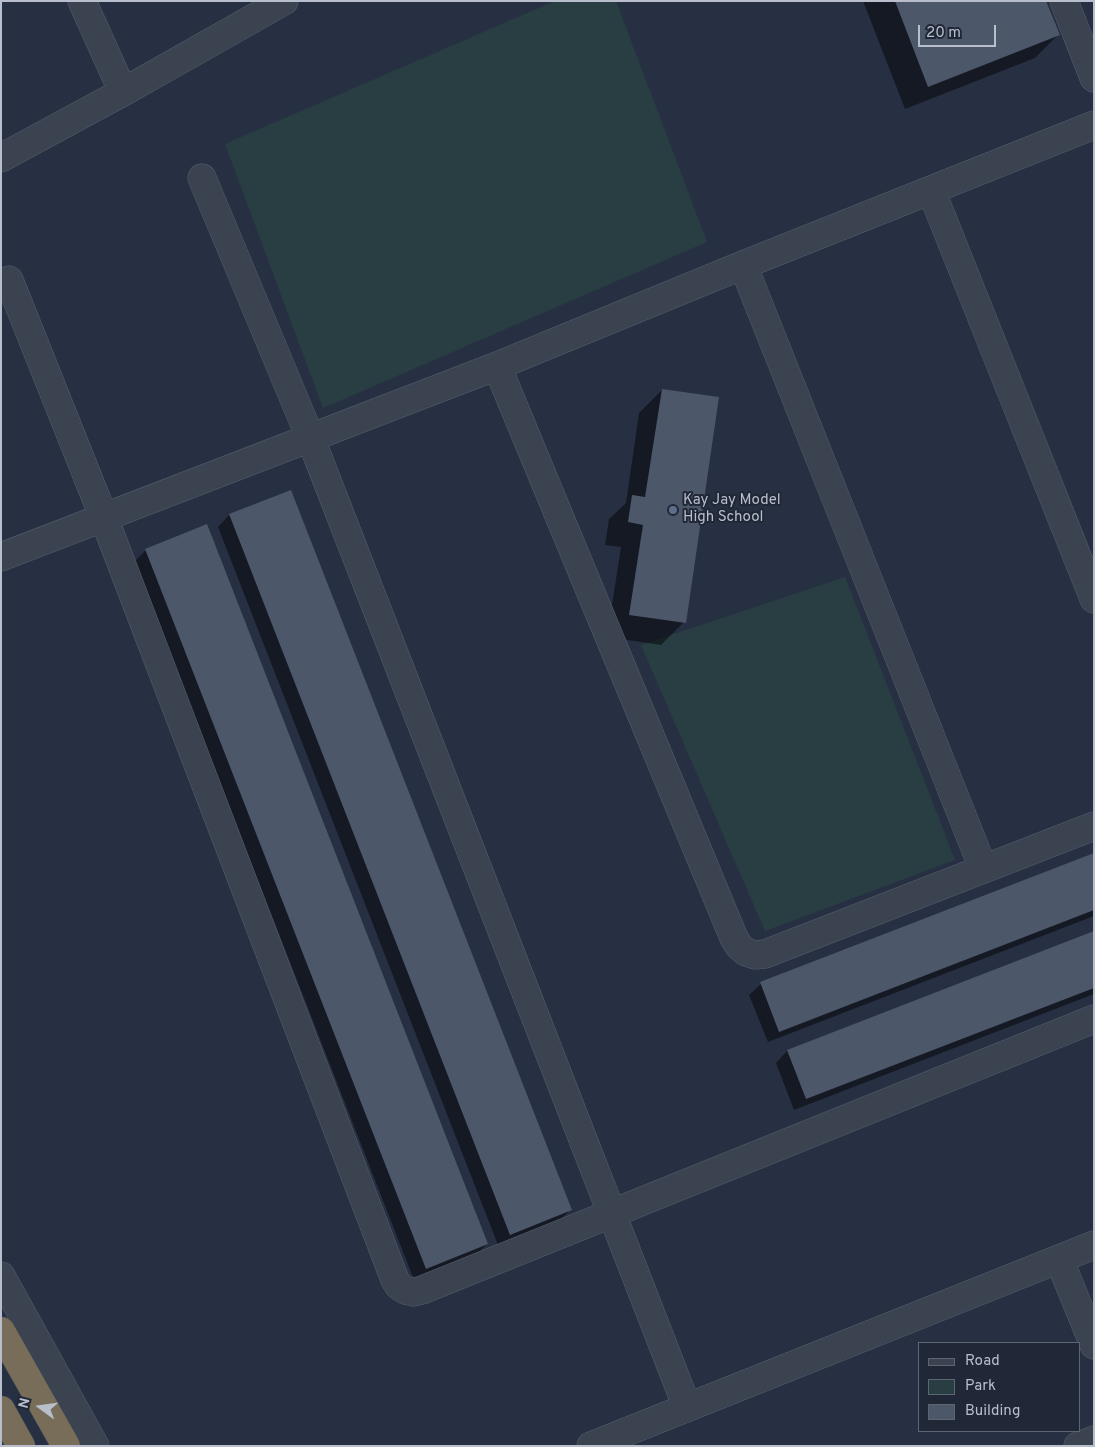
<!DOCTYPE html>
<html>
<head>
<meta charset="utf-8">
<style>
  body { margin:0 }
  #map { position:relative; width:1095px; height:1447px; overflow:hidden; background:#273042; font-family:Overpass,sans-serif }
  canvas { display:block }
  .frame { position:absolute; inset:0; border:2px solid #b8becb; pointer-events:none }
  .legend { position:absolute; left:918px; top:1342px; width:162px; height:90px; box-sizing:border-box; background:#202837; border:1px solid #5d6472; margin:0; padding:6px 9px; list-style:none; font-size:15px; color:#b8becb }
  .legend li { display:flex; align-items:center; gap:10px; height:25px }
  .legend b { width:25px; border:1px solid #5d6472 }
  .north { position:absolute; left:15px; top:1382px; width:50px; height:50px; -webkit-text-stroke:4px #202837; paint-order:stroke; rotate:284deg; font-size:14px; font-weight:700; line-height:20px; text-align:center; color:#b8becb }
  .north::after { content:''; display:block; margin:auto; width:18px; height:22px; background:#b8becb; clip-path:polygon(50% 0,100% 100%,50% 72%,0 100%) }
  .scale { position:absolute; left:918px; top:25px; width:78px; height:22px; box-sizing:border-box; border:2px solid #b8becb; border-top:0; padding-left:6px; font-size:15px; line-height:18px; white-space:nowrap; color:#b8becb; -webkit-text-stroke:4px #202837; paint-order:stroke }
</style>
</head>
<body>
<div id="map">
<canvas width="1095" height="1447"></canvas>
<div class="frame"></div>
<ul class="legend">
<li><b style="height:6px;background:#3b4351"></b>Road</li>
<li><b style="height:14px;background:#293e42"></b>Park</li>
<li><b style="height:14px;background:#4d576a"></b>Building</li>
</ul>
<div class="north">N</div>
<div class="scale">20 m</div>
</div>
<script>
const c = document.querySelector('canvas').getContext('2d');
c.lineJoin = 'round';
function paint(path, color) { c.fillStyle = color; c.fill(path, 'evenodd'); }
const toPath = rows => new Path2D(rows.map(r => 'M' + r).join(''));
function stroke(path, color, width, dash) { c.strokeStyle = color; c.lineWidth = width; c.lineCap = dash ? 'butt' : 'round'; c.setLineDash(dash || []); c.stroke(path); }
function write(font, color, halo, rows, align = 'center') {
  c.font = font + ' Overpass,sans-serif'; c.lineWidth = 4; c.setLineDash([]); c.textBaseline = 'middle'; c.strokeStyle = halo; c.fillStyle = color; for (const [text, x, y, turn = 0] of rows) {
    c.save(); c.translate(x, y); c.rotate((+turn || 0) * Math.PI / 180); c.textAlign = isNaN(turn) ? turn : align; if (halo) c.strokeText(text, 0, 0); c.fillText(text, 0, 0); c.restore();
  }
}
paint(toPath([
  [555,1,616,1,707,242,323,408,225,144],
  [845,577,955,860,765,931,641,645]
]), '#293e42');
paint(toPath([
  [863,1,1045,1,1058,35,1035,58,905,109],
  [662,390,684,622,661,645,607,637,621,547,605,545,609,519,626,503,639,413],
  [290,491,570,1210,559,1221,498,1245,218,527,229,515],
  [146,550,487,1244,475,1256,414,1280,134,562],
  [1094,855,1094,916,768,1042,749,995,761,984],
  [1094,933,1094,994,794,1110,776,1063,787,1051]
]), '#0007');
paint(toPath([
  [895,1,1046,1,1060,35,928,87],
  [662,389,719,397,686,623,629,615,643,525,628,522,632,495,645,497],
  [291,490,572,1210,510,1235,229,514],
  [207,524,488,1244,426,1269,145,549],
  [1094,853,1094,910,779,1032,760,982],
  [1094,931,1094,988,806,1099,787,1050]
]), '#4d576a');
const minor = toPath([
  [82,1,123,92],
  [1064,1,1094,78],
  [1,158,123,92,284,1],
  [202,178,310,437,687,1407],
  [931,190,1094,599],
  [743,265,983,868],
  [9,280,104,518,395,1280,399,1286,405,1290,414,1292,422,1290,1094,1019],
  [497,366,734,938,739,946,746,952,755,955,765,954,1094,826],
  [1,557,497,366,743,265,1094,125],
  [1059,1259,1094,1345],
  [1,1276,95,1446],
  [591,1446,1094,1245],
  [1078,1446,1094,1440]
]);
const highway = toPath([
  [1,1331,66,1446],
  [1,1410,21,1446]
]);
stroke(minor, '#565e6c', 29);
stroke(highway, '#434b59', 29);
stroke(minor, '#3b4351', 28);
stroke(highway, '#776d58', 28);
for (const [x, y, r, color] of [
  [673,510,5,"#5c6f8a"]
]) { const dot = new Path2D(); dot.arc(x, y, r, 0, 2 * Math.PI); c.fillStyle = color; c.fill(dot); stroke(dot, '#202837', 2); }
write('15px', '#b8becb', '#202837', [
  ["Kay Jay Model",683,501],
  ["High School",683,518]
], 'left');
</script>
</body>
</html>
